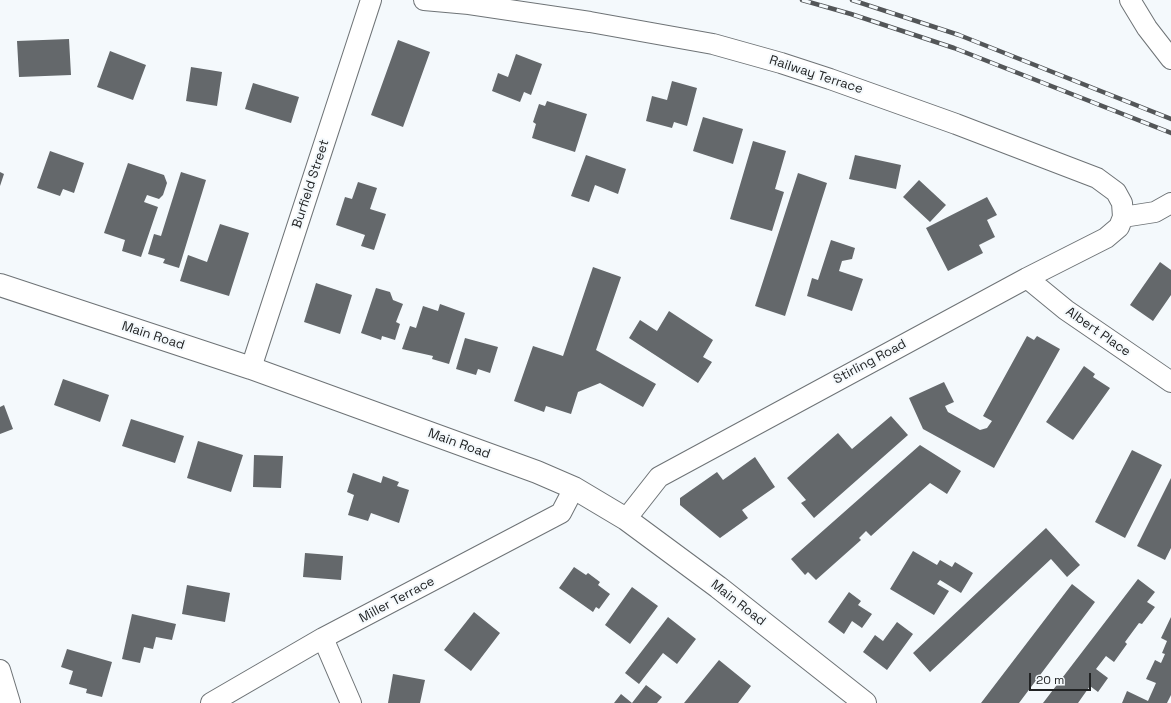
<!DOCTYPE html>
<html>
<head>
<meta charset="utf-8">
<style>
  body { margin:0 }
  #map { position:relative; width:1171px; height:703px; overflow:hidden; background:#f4f9fc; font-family:"Space Grotesk",sans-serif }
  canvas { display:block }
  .scale { position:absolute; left:1029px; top:673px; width:62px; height:18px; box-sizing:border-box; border:2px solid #212324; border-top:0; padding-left:5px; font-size:12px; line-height:14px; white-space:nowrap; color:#212324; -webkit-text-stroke:3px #f4f9fc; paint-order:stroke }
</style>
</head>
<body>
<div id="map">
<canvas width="1171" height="703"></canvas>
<div class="scale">20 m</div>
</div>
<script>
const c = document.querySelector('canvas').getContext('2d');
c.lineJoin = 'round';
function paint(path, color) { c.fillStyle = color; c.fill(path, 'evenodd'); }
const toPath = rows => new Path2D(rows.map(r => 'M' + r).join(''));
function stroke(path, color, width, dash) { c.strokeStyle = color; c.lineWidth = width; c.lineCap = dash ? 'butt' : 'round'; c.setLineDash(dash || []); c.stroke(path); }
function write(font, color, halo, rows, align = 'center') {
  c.font = font + ' "Space Grotesk",sans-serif'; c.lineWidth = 4; c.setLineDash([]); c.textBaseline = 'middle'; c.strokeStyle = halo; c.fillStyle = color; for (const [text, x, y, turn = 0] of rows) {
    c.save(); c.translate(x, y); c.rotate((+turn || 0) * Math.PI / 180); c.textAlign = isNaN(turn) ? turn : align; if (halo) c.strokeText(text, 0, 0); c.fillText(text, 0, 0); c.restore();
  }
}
paint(toPath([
  [69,39,71,75,19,77,17,41],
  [398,40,430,52,403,127,371,115],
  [110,51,146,65,133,100,97,87],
  [516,54,542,64,531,95,524,92,520,102,492,91,498,73,508,77],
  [191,67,222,72,217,106,186,101],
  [672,81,697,88,687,126,674,122,672,128,646,121,652,96,667,100],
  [253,83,299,97,291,123,245,109],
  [547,101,587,114,575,152,532,138,536,124,533,122,539,104,545,106],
  [703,117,743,129,733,164,693,151],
  [753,141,786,151,775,189,784,192,772,231,730,219],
  [50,151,84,163,74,193,63,189,60,196,37,188],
  [586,155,626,169,618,194,595,185,589,202,571,196],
  [855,155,901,165,896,189,849,179],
  [128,163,164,175,167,183,163,195,159,199,147,195,144,202,158,207,141,257,122,251,125,240,104,233],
  [0,172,4,174,0,186],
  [181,172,206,180,179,268,163,263,165,259,148,254,154,234,161,236],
  [798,173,827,183,785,316,755,306],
  [919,180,946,205,930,222,903,197],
  [358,182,377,188,370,209,386,214,374,250,361,246,365,235,336,225,345,197,352,199],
  [987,197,997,215,987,220,995,237,979,245,983,253,948,271,926,228],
  [220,224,249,233,229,296,180,281,188,255,207,262],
  [831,240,855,248,852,259,842,261,839,271,863,279,852,311,807,296,812,278,818,280],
  [1160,262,1171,270,1171,295,1153,321,1130,305],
  [593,267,621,277,596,350,656,384,643,407,600,383,578,392,571,414,546,406,544,412,514,401,533,346,563,356],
  [316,283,352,295,340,334,304,322],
  [376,288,390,292,393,300,403,304,396,322,400,324,395,340,382,336,381,340,361,333],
  [440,304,465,313,449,364,432,359,433,356,402,349,410,326,416,328,423,306,438,311],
  [669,311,713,340,703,357,712,362,698,383,629,338,640,320,657,331],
  [1027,336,1034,340,1037,336,1060,349,994,468,923,429,909,398,944,382,954,402,945,406,948,412,980,430,987,428,992,421,983,416],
  [465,338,498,347,490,373,478,369,476,375,456,369],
  [1084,366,1095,374,1093,377,1110,388,1073,440,1046,422],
  [63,379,109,395,100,422,54,405],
  [4,405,13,429,0,434,0,407],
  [891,416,908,435,814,518,801,503,806,500,787,478,838,433,852,449],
  [131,419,184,436,175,463,122,446],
  [198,441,243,455,231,492,187,478],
  [920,445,961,471,947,494,930,483,871,536,866,531,859,538,861,540,816,580,808,572,805,575,791,559],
  [1132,450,1162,465,1125,538,1095,522],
  [254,455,283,456,281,488,253,487],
  [755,457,775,487,742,510,748,518,720,538,680,505,680,498,717,472,723,480],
  [353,473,381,483,383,476,399,482,397,486,409,490,399,523,371,513,368,521,348,515,354,495,347,492],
  [1171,478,1171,548,1165,560,1137,546],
  [1046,528,1080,565,1067,577,1051,559,930,672,913,653],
  [913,551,937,565,940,560,952,567,955,562,973,573,961,593,940,580,937,584,949,591,934,615,890,589],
  [305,553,343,556,341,580,303,577],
  [574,567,586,575,588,573,600,582,598,585,610,594,599,609,596,607,593,612,559,588],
  [1138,579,1155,592,1147,602,1155,607,1142,624,1139,623,1125,642,1127,644,1114,662,1106,656,1096,669,1108,678,1098,692,1090,686,1078,703,1043,703],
  [1072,584,1095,602,1019,703,981,703],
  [187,585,230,593,225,622,182,614],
  [632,587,658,606,630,644,605,625],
  [849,592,861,601,858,605,872,614,862,628,852,621,844,634,828,622],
  [474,612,500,633,471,671,444,650],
  [132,614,176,624,172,640,156,637,153,649,144,647,140,663,122,659],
  [668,617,696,639,677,664,663,653,639,684,625,673],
  [1171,617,1171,695,1167,703,1122,703,1127,691,1148,701,1156,683,1146,679,1155,660,1161,663,1165,654,1162,653,1167,641,1161,638],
  [897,622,913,634,887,670,863,652,875,635,883,641],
  [67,649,112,662,102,697,86,693,87,689,69,684,73,671,61,667],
  [719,660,751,686,738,703,684,703],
  [393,674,425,680,420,703,388,703],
  [646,685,662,697,657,703,614,703,621,694,632,703]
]), '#64686b');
const minor = toPath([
  [424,0,469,4,590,22,713,44,781,63,830,79,956,124,1097,178,1116,192,1122,203,1123,217,1119,227,1106,238,1027,278,659,477,626,519],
  [1130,0,1147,28,1171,59],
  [1123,217,1155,212,1171,203],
  [1027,278,1066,310,1171,382],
  [251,368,371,0],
  [323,638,351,703],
  [0,670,10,703],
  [211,703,323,638,561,513,574,488]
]);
const secondary = toPath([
  [0,285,251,368,537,472,574,488,626,519,718,587,865,703]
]);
stroke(minor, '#6e7376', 22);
stroke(secondary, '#6e7376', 24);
stroke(minor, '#fff', 20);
stroke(secondary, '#fff', 22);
const rail = toPath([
  [802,0,851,14,954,48,1171,133],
  [852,0,959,35,1171,119]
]);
stroke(rail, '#535658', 4.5);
stroke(rail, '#f4f9fc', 3, [9]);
write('13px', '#212324', '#f4f9fc', [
  ["Railway Terrace",816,75,18],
  ["Burfield Street",311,184,-72],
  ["Albert Place",1098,332,35],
  ["Main Road",153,336,18],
  ["Stirling Road",870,362,-28],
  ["Main Road",459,444,20],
  ["Miller Terrace",397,600,-28],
  ["Main Road",738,603,38]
]);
</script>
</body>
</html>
